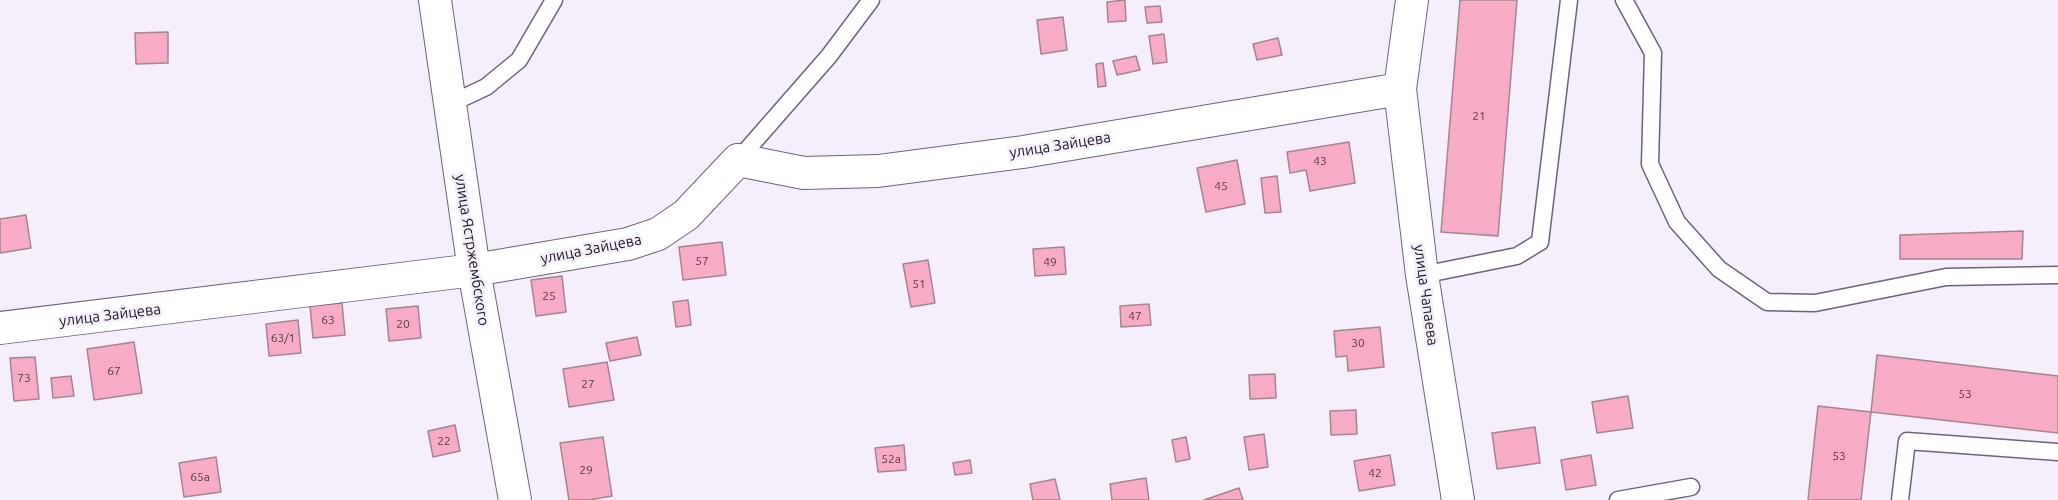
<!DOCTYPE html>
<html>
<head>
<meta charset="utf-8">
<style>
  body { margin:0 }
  canvas { display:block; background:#f5effb }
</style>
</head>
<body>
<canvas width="2058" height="500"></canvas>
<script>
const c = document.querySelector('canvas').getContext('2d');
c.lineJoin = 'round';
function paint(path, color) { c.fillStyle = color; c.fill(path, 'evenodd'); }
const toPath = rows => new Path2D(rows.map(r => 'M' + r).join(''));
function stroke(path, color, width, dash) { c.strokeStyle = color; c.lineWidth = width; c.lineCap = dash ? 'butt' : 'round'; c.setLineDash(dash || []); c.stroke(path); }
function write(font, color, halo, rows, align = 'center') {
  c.font = font + ' Ubuntu,sans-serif'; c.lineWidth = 5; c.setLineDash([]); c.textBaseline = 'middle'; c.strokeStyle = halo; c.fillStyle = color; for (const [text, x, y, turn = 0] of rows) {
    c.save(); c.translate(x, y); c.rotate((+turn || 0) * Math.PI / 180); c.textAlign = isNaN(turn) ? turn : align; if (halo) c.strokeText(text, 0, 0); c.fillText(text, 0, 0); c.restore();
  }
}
const building = toPath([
  [1125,0,1126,21,1108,22,1107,2,1125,0],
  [1460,0,1517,0,1498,236,1441,232,1460,0],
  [1160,6,1162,22,1147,23,1145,7,1160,6],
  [1063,17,1067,50,1041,54,1037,20,1063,17],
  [168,32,168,63,136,64,135,33,168,32],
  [1164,34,1167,62,1153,64,1149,36,1164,34],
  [1278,38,1282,55,1257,60,1253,44,1278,38],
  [1136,56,1140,70,1117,75,1113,61,1136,56],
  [1103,63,1106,86,1098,87,1096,64,1103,63],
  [1349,142,1355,183,1310,191,1306,170,1290,173,1287,152,1349,142],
  [1237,160,1245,204,1206,212,1197,168,1237,160],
  [1277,176,1281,212,1265,213,1261,178,1277,176],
  [26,215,31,248,0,253,0,219,26,215],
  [2023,231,2022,259,1900,259,1900,235,2023,231],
  [722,242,726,275,683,280,679,247,722,242],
  [1064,247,1066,274,1035,276,1033,249,1064,247],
  [928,260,935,303,911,307,903,264,928,260],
  [562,276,566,312,536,316,531,280,562,276],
  [688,300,691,325,676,327,673,302,688,300],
  [342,303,345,335,313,338,310,306,342,303],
  [1149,304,1151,325,1121,327,1120,306,1149,304],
  [418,306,421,338,389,341,386,309,418,306],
  [298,320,301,353,269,356,266,324,298,320],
  [1380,327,1384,367,1348,371,1347,356,1336,357,1334,331,1380,327],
  [637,337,641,355,610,361,606,343,637,337],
  [134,342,142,393,94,400,87,349,134,342],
  [1877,355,2058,376,2058,433,1871,412,1877,355],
  [35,357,39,399,14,401,10,358,35,357],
  [607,362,614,400,569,407,563,369,607,362],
  [1275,374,1276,398,1250,399,1249,375,1275,374],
  [71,376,74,396,53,398,51,378,71,376],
  [1628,396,1633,428,1597,433,1592,402,1628,396],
  [1818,406,1871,412,1861,500,1808,500,1818,406],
  [1356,410,1357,434,1331,435,1330,411,1356,410],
  [455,425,460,451,433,457,428,431,455,425],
  [1535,427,1540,463,1497,469,1492,433,1535,427],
  [1264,434,1268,467,1249,470,1244,437,1264,434],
  [603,437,612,496,589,500,569,500,560,443,603,437],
  [1186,437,1190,459,1176,462,1172,440,1186,437],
  [904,445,906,470,878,472,875,448,904,445],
  [1390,455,1395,485,1359,491,1354,461,1390,455],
  [1591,455,1596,485,1566,490,1561,460,1591,455],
  [216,457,221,492,184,497,179,463,216,457],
  [970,460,972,473,955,475,953,463,970,460],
  [1146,478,1149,500,1112,500,1110,484,1146,478],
  [1055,479,1060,500,1033,500,1030,484,1055,479],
  [1239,488,1243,500,1204,500,1239,488]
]);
paint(building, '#f7abc7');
stroke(building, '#a4848f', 1.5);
const lane = toPath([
  [1624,0,1653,53,1650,164,1677,222,1719,269,1767,302,1815,303,1946,277,2058,275],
  [450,104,486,87,519,60,554,0],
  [738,160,829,56,871,0],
  [1422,275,1517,256,1540,242,1569,0],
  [1618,500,1691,487],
  [1900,500,1907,441,2058,452]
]);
const street = toPath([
  [435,0,474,270,515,500],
  [1412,0,1400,89,1422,275,1458,500],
  [0,328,474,270,628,244,658,234,686,215,738,160,804,173,878,171,1023,152,1400,89]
]);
stroke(lane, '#6f627b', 19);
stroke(street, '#6f627b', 34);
stroke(lane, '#fff', 16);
stroke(street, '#fff', 32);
write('12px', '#533b4a', null, [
  ["21",1479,116],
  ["43",1320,161],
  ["45",1221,186],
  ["57",702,261],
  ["49",1050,262],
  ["51",919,284],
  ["25",549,296],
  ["47",1135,316],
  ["63",328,320],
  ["20",403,324],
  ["63/1",283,338],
  ["30",1358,343],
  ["67",114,371],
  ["73",24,378],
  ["27",588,384],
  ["53",1965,394],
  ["22",444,441],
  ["53",1839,456],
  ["52а",891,459],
  ["29",586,470],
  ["42",1375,473],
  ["65а",200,477]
]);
write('15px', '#1c1621', '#f5effb', [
  ["улица Зайцева",1060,145,-9],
  ["улица Зайцева",591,249,-11],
  ["улица Ястржембского",472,250,81],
  ["улица Чапаева",1426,295,82],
  ["улица Зайцева",110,315,-7]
]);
</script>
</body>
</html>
